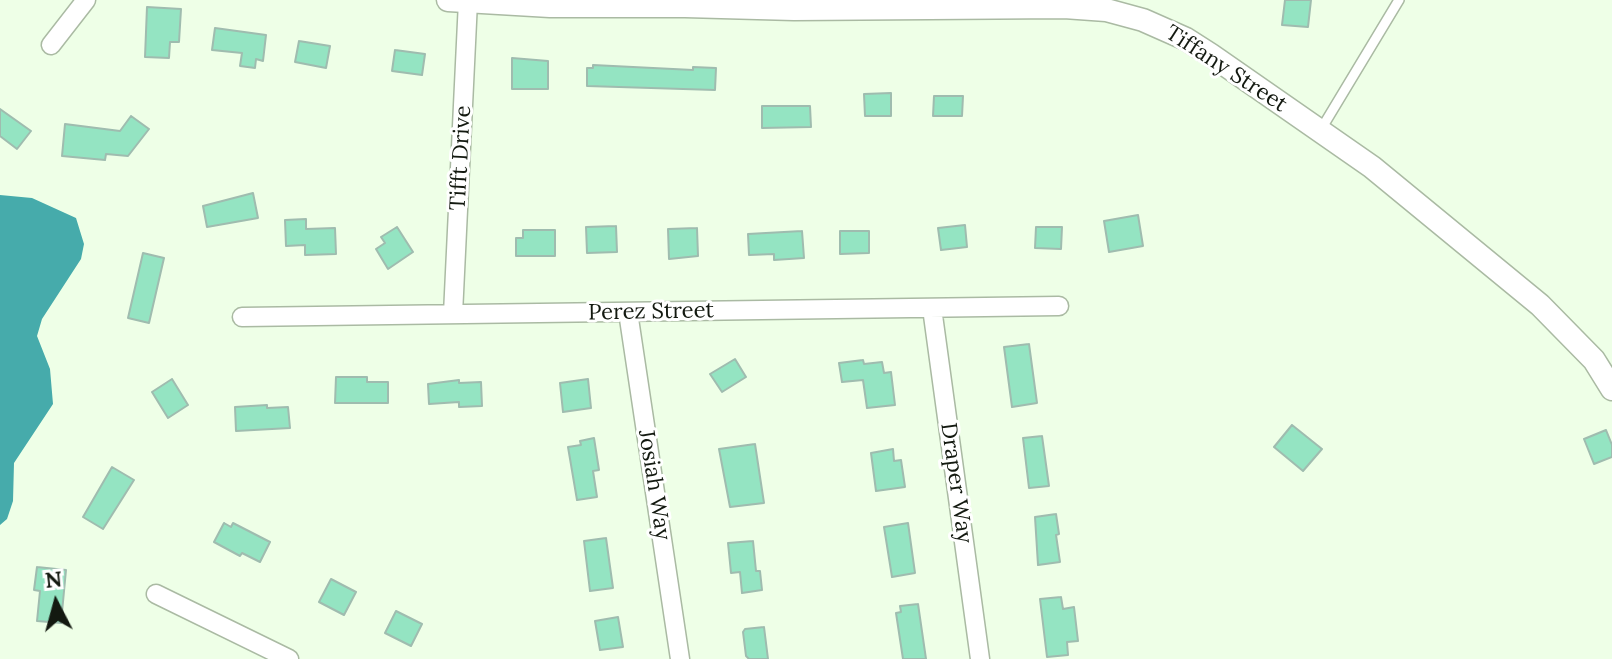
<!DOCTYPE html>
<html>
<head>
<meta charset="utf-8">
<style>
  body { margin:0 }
  #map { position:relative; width:1612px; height:659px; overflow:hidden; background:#eeffe7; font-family:Lora,serif }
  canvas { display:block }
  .north { position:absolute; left:16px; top:563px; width:80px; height:80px; -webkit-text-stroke:6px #fff; paint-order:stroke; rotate:354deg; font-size:22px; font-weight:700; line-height:32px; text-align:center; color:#131910 }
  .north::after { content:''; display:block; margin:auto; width:28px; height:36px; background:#131910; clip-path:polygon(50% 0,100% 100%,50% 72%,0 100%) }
</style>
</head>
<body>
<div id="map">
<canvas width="1612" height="659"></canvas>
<div class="north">N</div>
</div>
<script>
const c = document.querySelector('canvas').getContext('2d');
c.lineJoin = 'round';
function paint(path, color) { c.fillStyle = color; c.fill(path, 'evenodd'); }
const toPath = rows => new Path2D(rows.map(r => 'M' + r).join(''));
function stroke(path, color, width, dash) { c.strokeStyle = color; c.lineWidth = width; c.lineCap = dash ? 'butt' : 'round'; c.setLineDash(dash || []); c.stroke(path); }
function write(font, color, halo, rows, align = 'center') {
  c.font = font + ' Lora,serif'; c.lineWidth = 6; c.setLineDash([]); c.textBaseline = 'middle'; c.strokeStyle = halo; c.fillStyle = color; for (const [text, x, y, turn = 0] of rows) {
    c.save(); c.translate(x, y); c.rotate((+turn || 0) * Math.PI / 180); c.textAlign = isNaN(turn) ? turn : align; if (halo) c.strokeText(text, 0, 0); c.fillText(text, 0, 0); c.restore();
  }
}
paint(toPath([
  [0,195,32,198,76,218,84,244,81,259,42,319,37,336,50,369,53,404,14,463,13,501,7,519,0,525]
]), '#46abab');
const building = toPath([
  [1285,0,1311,0,1308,27,1282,25,1285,0],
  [147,7,181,9,179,42,170,42,169,58,145,57,147,7],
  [215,28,266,35,263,61,256,59,255,68,240,66,242,53,212,50,215,28],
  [299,41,330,46,326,68,295,62,299,41],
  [395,50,425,54,422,75,392,71,395,50],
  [512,58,548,61,548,89,512,89,512,58],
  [593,65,693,70,693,67,716,68,715,90,587,86,587,68,593,68,593,65],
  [891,93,891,116,865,116,864,94,891,93],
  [934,96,963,96,962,116,933,116,934,96],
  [762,106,810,106,811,127,762,128,762,106],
  [0,109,31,131,17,149,0,136,0,109],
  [131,116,149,129,128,156,106,154,105,160,62,156,65,124,120,131,131,116],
  [253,193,258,218,207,227,203,206,253,193],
  [1138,215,1143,246,1109,252,1104,221,1138,215],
  [306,219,306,229,335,228,336,254,305,255,305,245,286,246,285,220,306,219],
  [965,225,967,247,941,250,938,228,965,225],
  [616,226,617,252,587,253,586,227,616,226],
  [397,227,413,252,388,269,376,249,385,243,381,237,397,227],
  [1036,227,1062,227,1061,249,1035,248,1036,227],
  [697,228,698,256,669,259,668,229,697,228],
  [523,230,555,230,555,256,516,256,516,238,523,238,523,230],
  [802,231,804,258,774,260,774,254,749,255,748,234,802,231],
  [840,231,869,231,869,253,840,254,840,231],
  [143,253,164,258,149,323,128,318,143,253],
  [1029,344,1037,403,1012,407,1004,347,1029,344],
  [735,359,746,377,722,392,710,374,735,359],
  [863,360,864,364,882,362,884,373,891,372,895,405,867,408,863,380,842,382,839,363,863,360],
  [336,377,367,377,367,382,388,382,388,403,335,403,336,377],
  [172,379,188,405,168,418,152,392,172,379],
  [588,379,591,408,563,412,560,383,588,379],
  [459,380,459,383,481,382,482,406,459,407,459,402,429,404,428,384,459,380],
  [267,405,267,408,288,407,290,428,236,431,235,407,267,405],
  [1292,425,1322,449,1303,471,1274,447,1292,425],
  [1606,430,1612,445,1612,457,1594,464,1584,439,1606,430],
  [1042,436,1049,486,1029,488,1023,438,1042,436],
  [594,438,599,470,593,471,597,497,577,500,568,447,581,445,580,441,594,438],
  [755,444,764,503,730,507,719,449,755,444],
  [893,449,894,461,901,460,905,487,876,491,871,453,893,449],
  [112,467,134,480,103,529,83,517,112,467],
  [1056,514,1059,534,1056,535,1060,562,1038,565,1035,517,1056,514],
  [224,523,231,527,233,523,270,542,260,562,242,553,240,556,214,542,224,523],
  [908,523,915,573,892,577,884,527,908,523],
  [606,538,613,588,590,591,584,541,606,538],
  [753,541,756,571,760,571,762,590,742,593,740,572,731,573,728,543,753,541],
  [37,567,66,570,61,623,37,621,40,591,34,590,37,567],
  [331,579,356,592,344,615,319,602,331,579],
  [1061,597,1063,609,1074,607,1078,641,1067,642,1068,655,1047,657,1040,599,1061,597],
  [918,604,926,659,903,659,896,613,901,612,900,606,918,604],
  [396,611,422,624,411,646,385,633,396,611],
  [618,617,623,647,600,650,595,621,618,617],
  [764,627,768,659,749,659,746,656,743,632,745,629,764,627]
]);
paint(building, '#94e4c2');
stroke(building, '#9fbcaf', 2);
const service = toPath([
  [1320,131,1399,0]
]);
const minor = toPath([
  [51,45,86,0],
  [932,308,980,659],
  [628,312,680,659],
  [453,314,468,1],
  [242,317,1059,306],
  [156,594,289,659]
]);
const tertiary = toPath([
  [448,0,550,6,685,6,794,9,1064,7,1106,10,1143,20,1186,39,1211,55,1372,167,1540,305,1594,360,1612,389]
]);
stroke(service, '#aabaa3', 12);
stroke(minor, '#aabaa3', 21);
stroke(tertiary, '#aabaa3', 25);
stroke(service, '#fff', 9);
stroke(minor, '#fff', 18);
stroke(tertiary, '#fff', 22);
write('22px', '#131910', '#fff', [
  ["Tiffany Street",1226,69,33],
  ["Tifft Drive",461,158,-87],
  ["Perez Street",651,312,-1],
  ["Draper Way",956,483,82],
  ["Josiah Way",654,485,81]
]);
</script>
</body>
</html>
